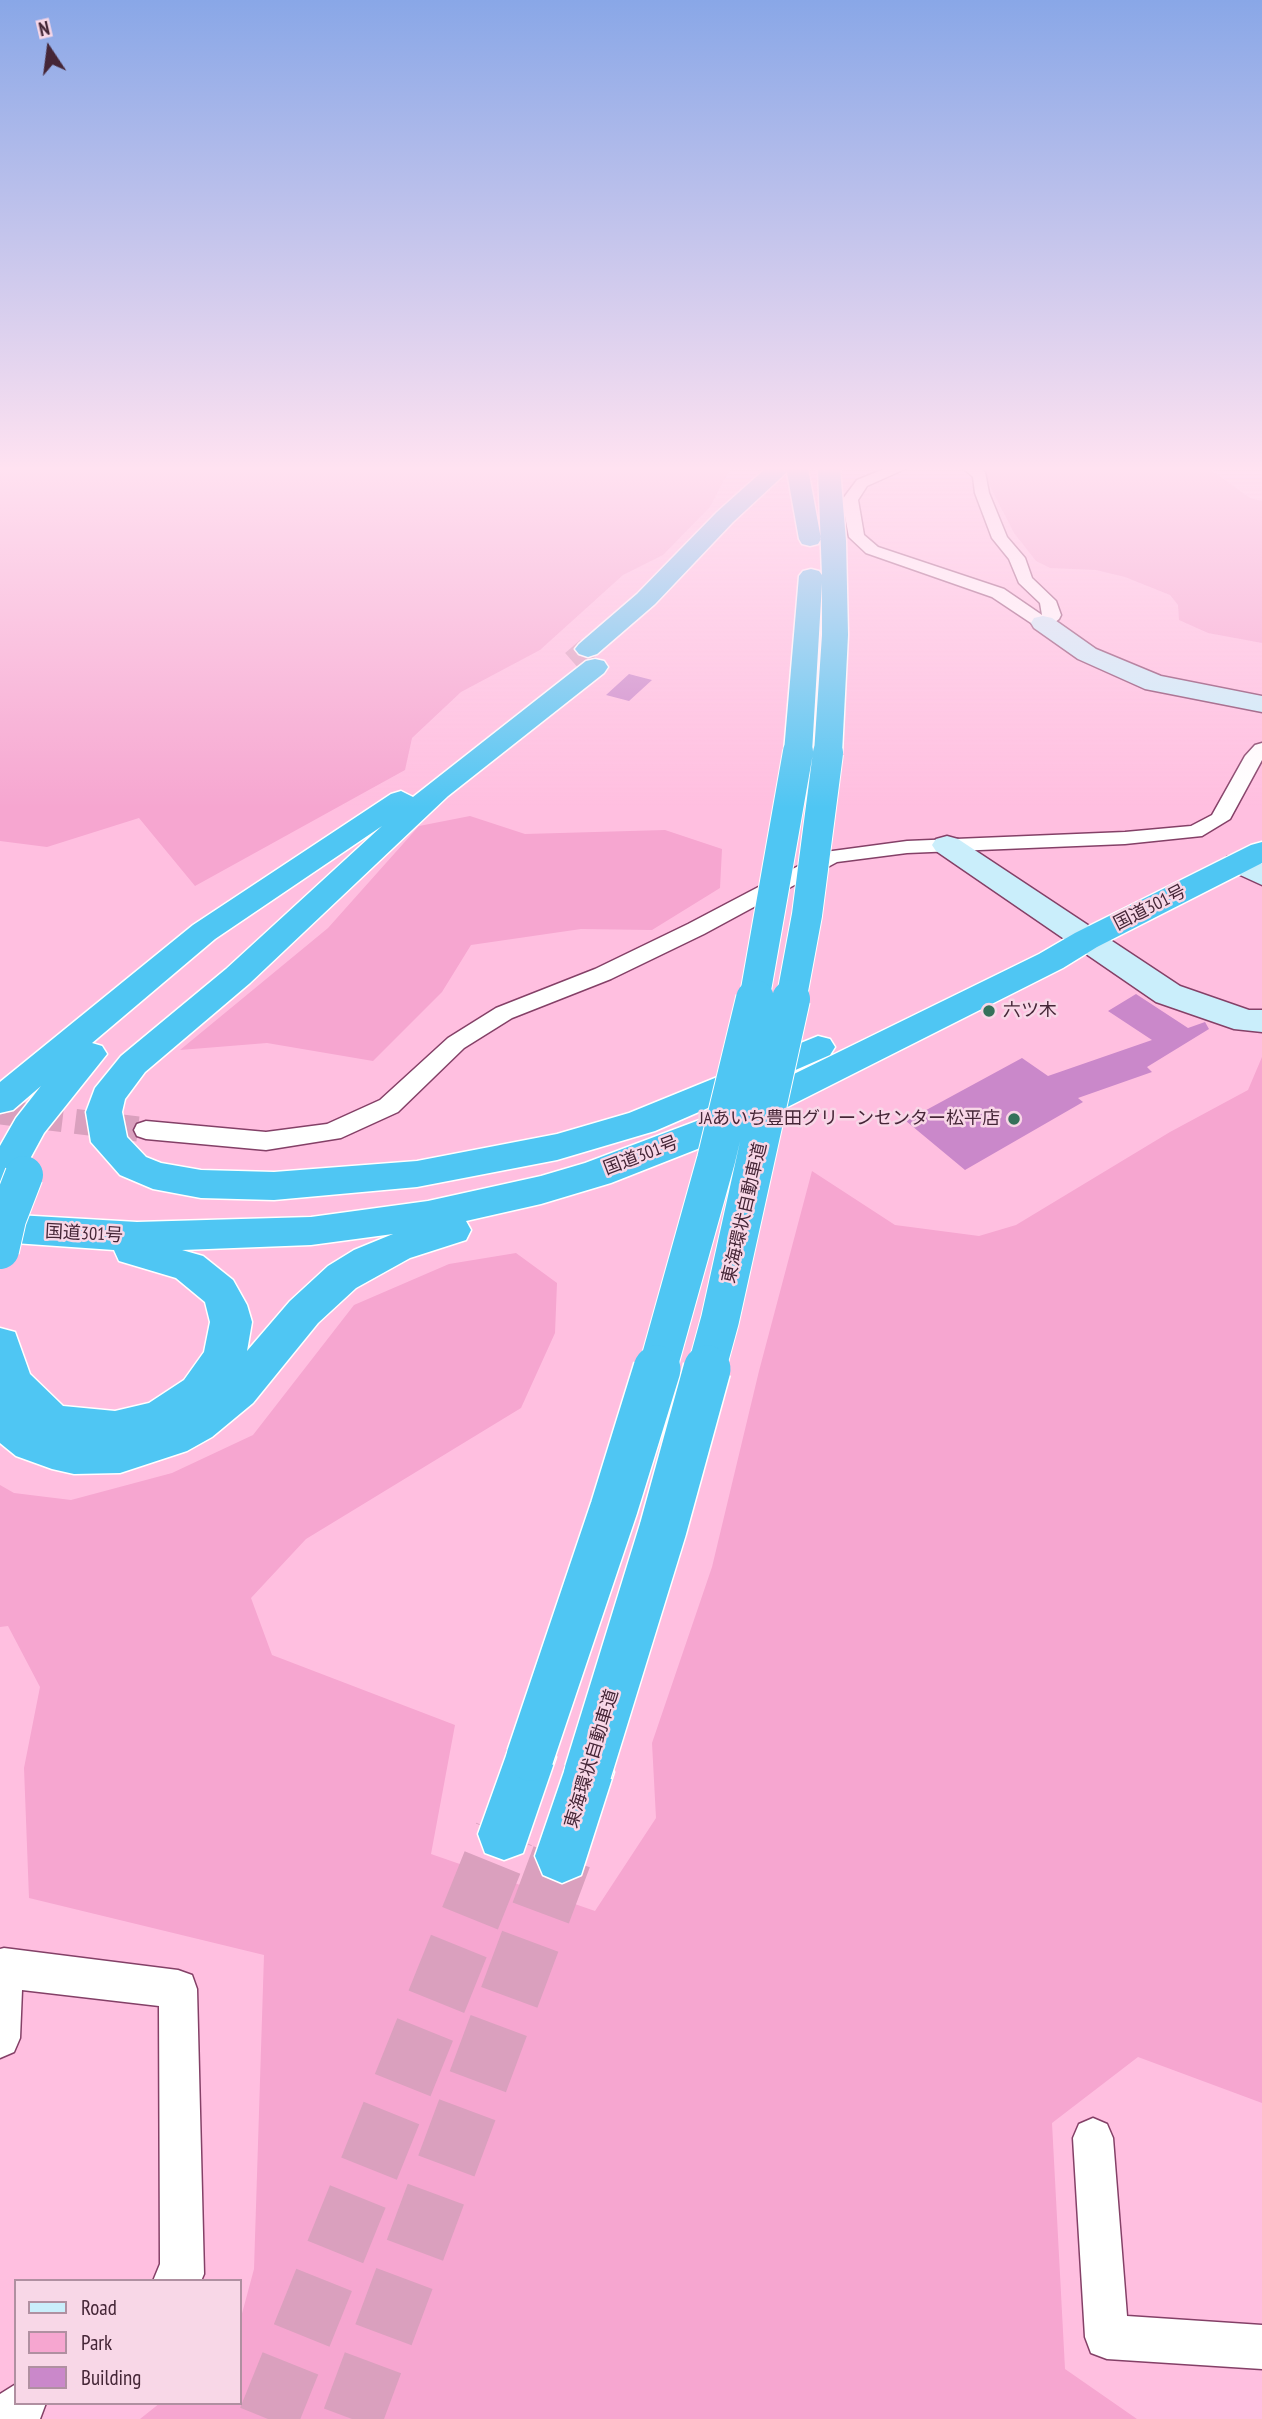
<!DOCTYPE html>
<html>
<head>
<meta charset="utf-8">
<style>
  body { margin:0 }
  #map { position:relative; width:1262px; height:2419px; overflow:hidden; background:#ffbfe0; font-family:"PT Sans Narrow",sans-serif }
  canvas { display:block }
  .legend { position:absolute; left:14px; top:2279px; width:228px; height:126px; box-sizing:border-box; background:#f8d7e7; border:2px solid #b090a1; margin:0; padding:9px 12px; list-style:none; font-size:21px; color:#452637 }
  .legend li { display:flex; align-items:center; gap:14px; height:35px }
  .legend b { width:35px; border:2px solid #b090a1 }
  .north { position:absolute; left:14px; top:14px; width:70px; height:70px; -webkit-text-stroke:5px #f8d7e7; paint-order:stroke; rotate:347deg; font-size:19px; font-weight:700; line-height:28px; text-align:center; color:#452637 }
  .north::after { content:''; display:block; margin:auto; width:24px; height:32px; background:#452637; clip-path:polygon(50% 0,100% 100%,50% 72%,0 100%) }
</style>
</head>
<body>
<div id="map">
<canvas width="1262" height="2419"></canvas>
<ul class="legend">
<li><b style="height:9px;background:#caeefb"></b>Road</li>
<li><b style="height:19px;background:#f6a6d0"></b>Park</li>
<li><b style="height:19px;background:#ca88ca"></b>Building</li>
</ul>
<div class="north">N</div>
</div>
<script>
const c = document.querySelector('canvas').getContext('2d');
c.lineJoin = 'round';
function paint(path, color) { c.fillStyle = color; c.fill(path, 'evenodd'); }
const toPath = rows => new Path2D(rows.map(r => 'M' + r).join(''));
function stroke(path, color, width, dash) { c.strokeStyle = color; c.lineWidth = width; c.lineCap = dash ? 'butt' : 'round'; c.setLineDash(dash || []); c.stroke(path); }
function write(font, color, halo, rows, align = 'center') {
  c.font = font + ' "PT Sans Narrow","Noto Sans JP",sans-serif'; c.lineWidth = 5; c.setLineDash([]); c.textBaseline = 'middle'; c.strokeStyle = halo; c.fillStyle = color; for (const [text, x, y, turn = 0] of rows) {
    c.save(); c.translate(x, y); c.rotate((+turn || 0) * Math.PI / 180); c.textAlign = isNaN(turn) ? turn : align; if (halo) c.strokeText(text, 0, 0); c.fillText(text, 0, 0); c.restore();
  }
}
paint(toPath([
  [0,469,730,469,710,507,663,555,623,575,540,650,461,692,412,738,405,770,195,886,139,818,47,847,0,841],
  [981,469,1210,469,1250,498,1262,501,1262,643,1208,633,1179,620,1178,605,1170,595,1125,577,1096,570,1050,568,1036,561,1014,533],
  [470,816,525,834,665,830,722,849,720,888,652,930,581,929,471,945,442,992,373,1061,267,1043,180,1050,328,928,419,826],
  [1262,1057,1262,2103,1138,2057,1052,2123,1065,2369,1137,2419,140,2419,160,2403,240,2403,240,2321,254,2269,264,1955,29,1898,24,1768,40,1687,8,1626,0,1627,0,1485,14,1493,71,1500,172,1473,253,1435,354,1305,449,1264,516,1253,557,1283,555,1333,521,1408,306,1539,251,1598,272,1655,455,1725,431,1854,595,1911,656,1818,652,1743,712,1567,759,1371,812,1171,895,1225,979,1236,1016,1225,1170,1132,1248,1090]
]), '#f6a6d0');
paint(toPath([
  [629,674,652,680,629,701,606,695],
  [1136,994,1188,1028,1205,1022,1209,1029,1147,1067,1152,1072,1078,1098,1083,1102,965,1170,906,1121,1022,1058,1048,1076,1152,1040,1108,1011]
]), '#ca88ca');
stroke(toPath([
  [0,1112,146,1130]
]), '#daa0be', 25, [25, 13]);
stroke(toPath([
  [573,662,588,649]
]), '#daa0be', 24, [24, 12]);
stroke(toPath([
  [268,2419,504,1834],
  [352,2419,562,1856]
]), '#daa0be', 60, [60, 30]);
const street = toPath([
  [884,469,905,469,867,486,858,500,864,535,878,547,1004,589,1042,615,1040,603,1019,583,1009,559,992,538,975,493,973,477,964,469,981,469,985,472,989,493,1007,537,1025,558,1032,578,1056,601,1061,615,1059,619,1049,627,1037,627,992,597,866,553,849,537,842,500,857,480,884,469],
  [1262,743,1262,760,1230,819,1202,836,1125,844,907,853,837,862,704,934,611,979,512,1018,464,1048,398,1112,341,1138,266,1150,146,1139,137,1136,134,1130,137,1124,146,1121,266,1132,327,1124,380,1100,448,1038,496,1008,595,969,688,924,825,852,907,841,1125,832,1191,826,1212,815,1245,756,1255,745,1262,743],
  [4,1948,178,1970,192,1975,197,1989,204,2274,201,2281,153,2281,160,2264,159,2006,22,1990,20,2038,14,2052,0,2058,0,1949,4,1948],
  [1093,2118,1107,2124,1113,2138,1127,2316,1262,2325,1262,2369,1107,2359,1091,2353,1085,2337,1073,2138,1079,2124,1093,2118],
  [16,2384,16,2403,46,2403,40,2419,0,2419,0,2394,16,2384]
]);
const secondary = toPath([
  [1043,616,1052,618,1096,649,1161,676,1262,696,1262,712,1145,689,1078,659,1034,628,1031,623,1034,618,1043,616],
  [947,836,958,839,1180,986,1249,1010,1262,1010,1262,1032,1234,1029,1156,1002,936,851,932,845,936,839,947,836],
  [1238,854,1262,864,1262,885,1227,869,1223,863,1227,857,1238,854]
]);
const highway = toPath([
  [765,469,808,469,821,539,818,544,810,546,802,544,799,539,787,472,733,522,655,604,597,654,588,657,579,654,575,649,579,644,637,594,717,512,765,469],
  [818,469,840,469,846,541,848,635,842,753,838,759,828,761,818,759,814,753,822,635,822,583,812,752,808,758,798,760,788,758,784,752,799,576,803,571,811,569,819,571,822,575,818,469],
  [595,659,604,661,608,667,604,673,448,796,250,983,145,1072,125,1099,122,1112,127,1137,146,1157,161,1163,201,1170,274,1172,417,1161,557,1134,629,1113,818,1036,830,1039,835,1047,830,1055,655,1131,557,1160,417,1187,274,1200,201,1198,153,1189,120,1175,91,1142,86,1112,95,1088,121,1056,226,969,382,826,215,939,92,1043,102,1046,107,1054,44,1133,13,1190,0,1194,0,1146,16,1118,41,1086,13,1110,0,1113,0,1082,193,925,391,794,401,791,413,797,586,661,595,659],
  [1262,842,1262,863,1097,947,1063,968,728,1137,611,1183,541,1204,466,1221,471,1230,466,1240,410,1258,356,1288,318,1323,253,1403,212,1437,187,1451,120,1473,74,1474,52,1469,16,1456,0,1443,0,1328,15,1332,30,1374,63,1406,115,1411,149,1403,184,1380,204,1352,210,1322,205,1302,176,1278,119,1261,114,1250,0,1242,0,1214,137,1222,311,1217,428,1201,541,1176,585,1163,702,1119,1039,954,1075,933,1251,845,1262,842],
  [393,1234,354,1250,328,1266,290,1301,247,1351,252,1322,247,1305,233,1280,203,1256,182,1250,311,1245,393,1234],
  [530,1732,548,1739,556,1757,523,1853,504,1860,485,1853,478,1834,512,1739,530,1732],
  [588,1747,606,1754,614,1772,581,1875,562,1883,543,1875,535,1856,570,1754,588,1747]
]);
stroke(street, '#844067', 3);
stroke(secondary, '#844067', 3);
stroke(highway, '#fff', 3);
paint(street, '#fff');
paint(secondary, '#caeefb');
paint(highway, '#4fc6f3');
const highwayBridgeFar2 = toPath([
  [754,1001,798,752],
  [791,1001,807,915,828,753]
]);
const highwayBridgeFar1 = toPath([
  [0,1250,7,1219,24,1175],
  [657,1371,716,1160,755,999],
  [706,1371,720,1320,791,999]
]);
const highwayBridge = toPath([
  [530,1757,614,1508,657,1369],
  [588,1772,663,1529,707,1369]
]);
stroke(highwayBridgeFar2, '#fff', 32, []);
stroke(highwayBridgeFar1, '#fff', 40, []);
stroke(highwayBridge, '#fff', 50, []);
stroke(highwayBridgeFar2, '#4fc6f3', 30);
stroke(highwayBridgeFar1, '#4fc6f3', 38);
stroke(highwayBridge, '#4fc6f3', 47);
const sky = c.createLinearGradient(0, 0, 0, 808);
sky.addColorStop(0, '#89a7e7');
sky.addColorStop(0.58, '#ffe2f1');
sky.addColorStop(1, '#ffe2f100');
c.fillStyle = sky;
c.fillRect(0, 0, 1262, 808);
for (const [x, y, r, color] of [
  [989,1011,7,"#35715a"],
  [1014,1119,7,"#35715a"]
]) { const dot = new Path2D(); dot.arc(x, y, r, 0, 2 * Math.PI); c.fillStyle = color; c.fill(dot); stroke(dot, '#f8d7e7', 2.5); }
write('18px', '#452637', '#f8d7e7', [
  ["国道301号",1150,908,-27],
  ["国道301号",641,1156,-21],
  ["東海環状自動車道",745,1213,-77],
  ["国道301号",84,1234,3],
  ["東海環状自動車道",592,1759,-73]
]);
write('18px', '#452637', '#f8d7e7', [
  ["六ツ木",1003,1011],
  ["JAあいち豊田グリーンセンター松平店",1000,1119,"right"]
], 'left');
</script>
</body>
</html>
